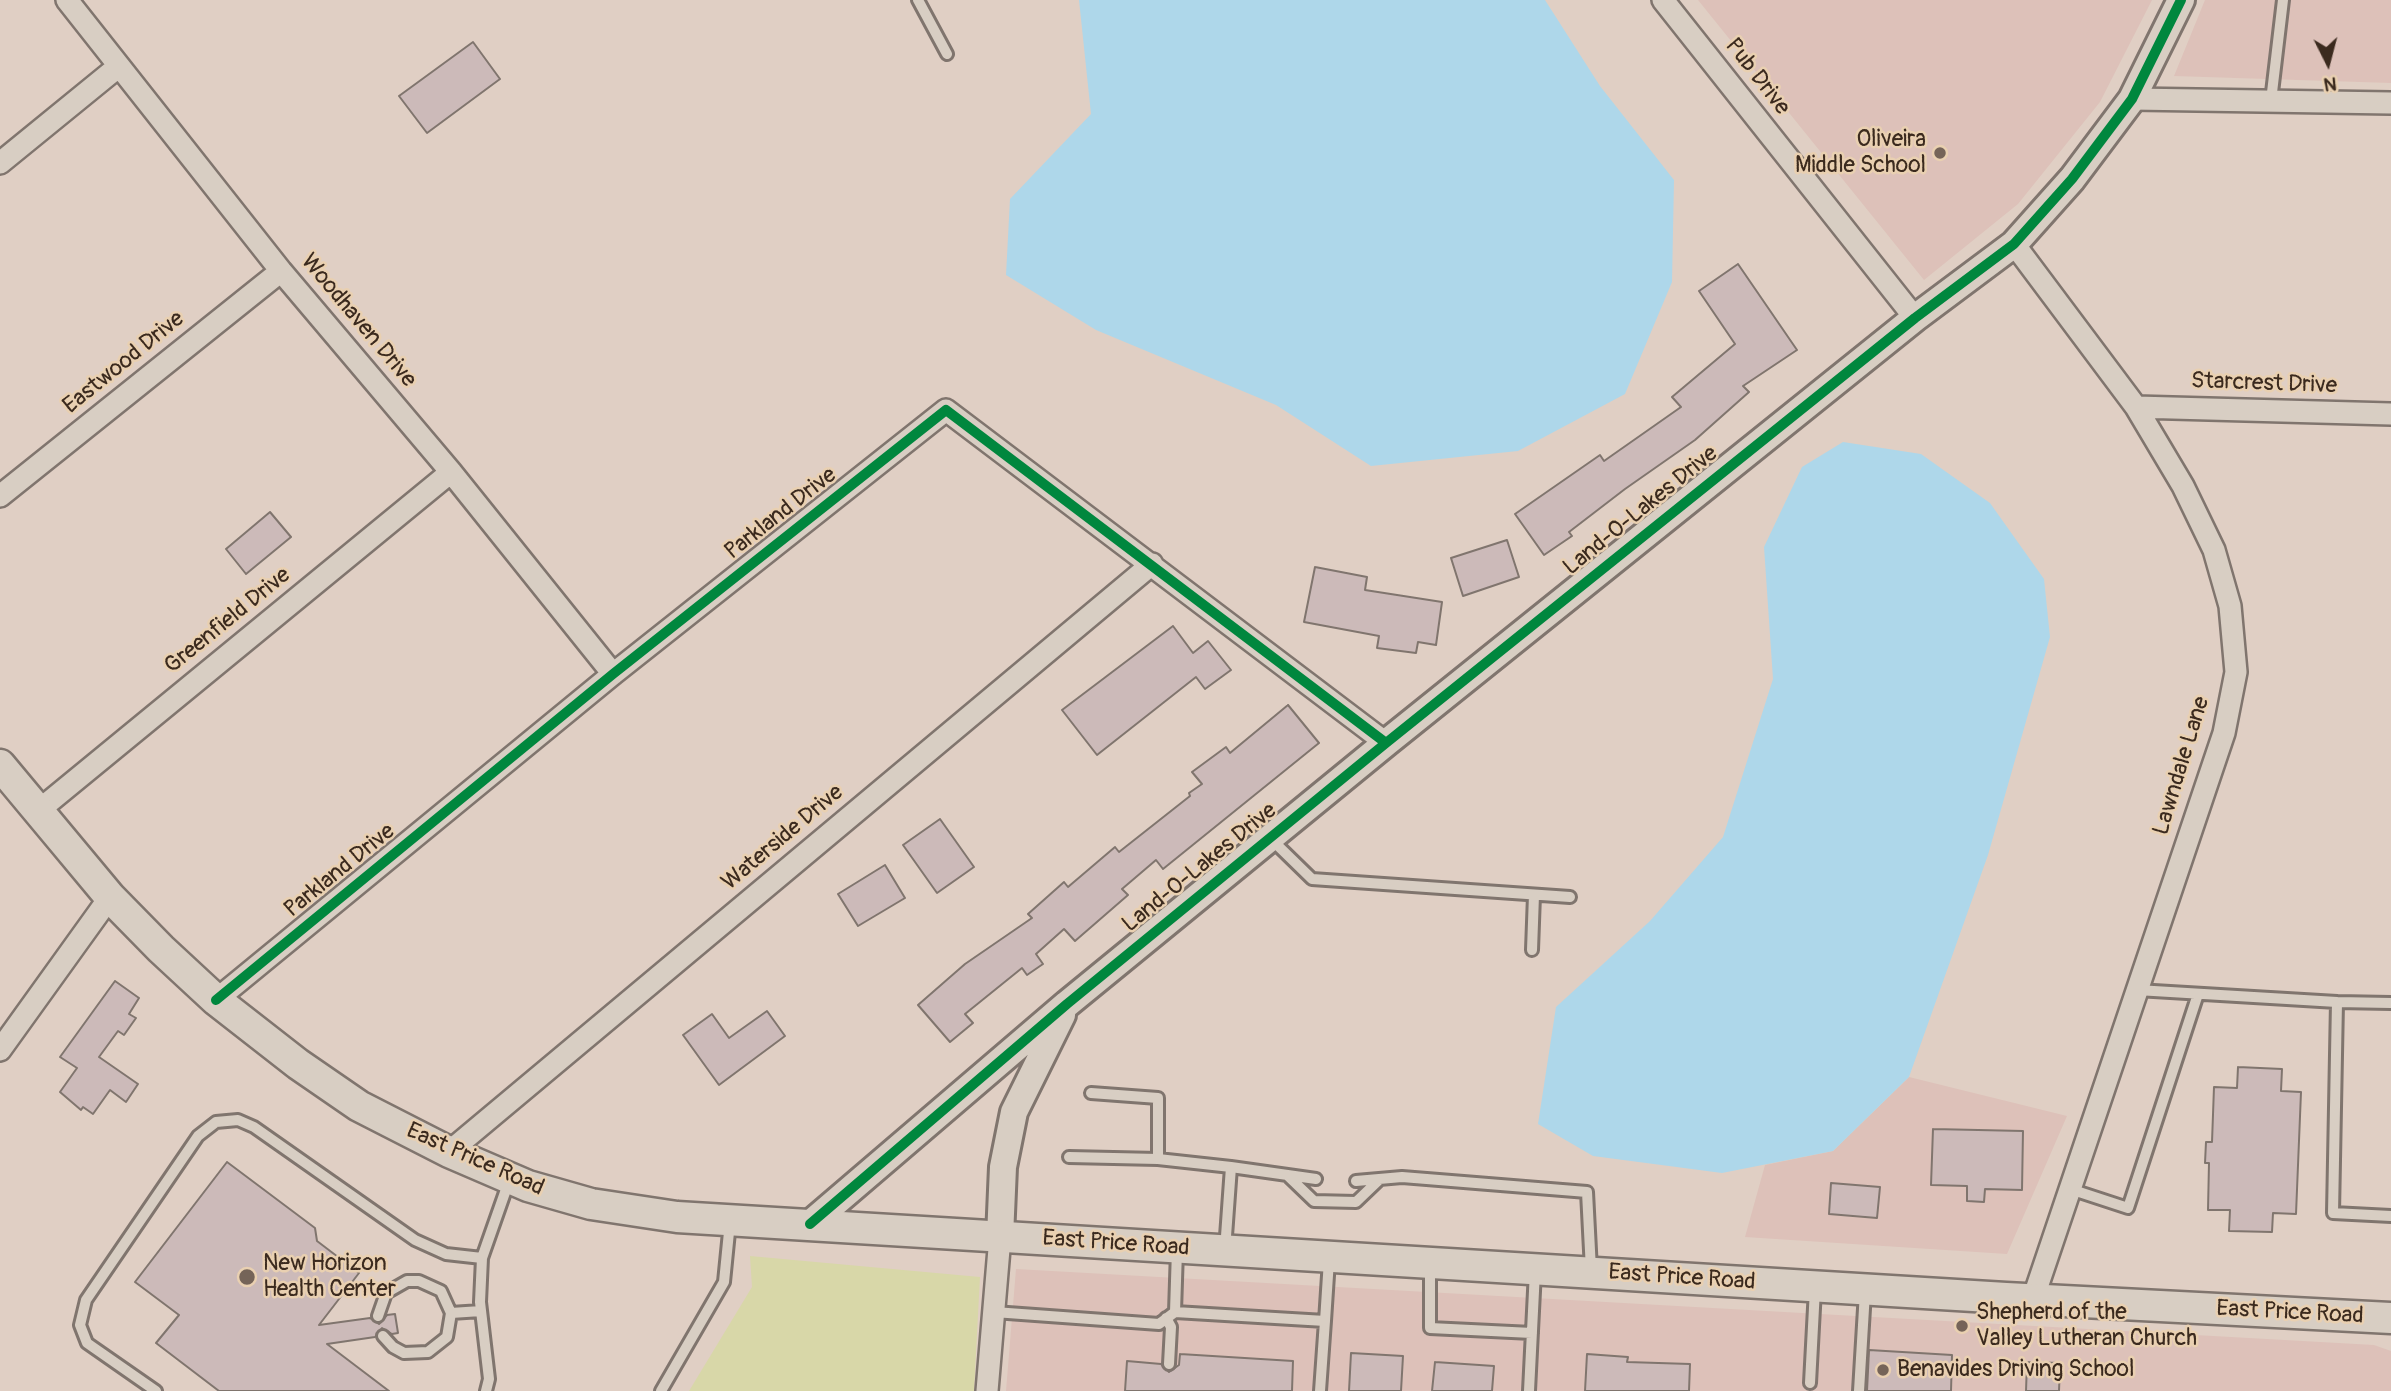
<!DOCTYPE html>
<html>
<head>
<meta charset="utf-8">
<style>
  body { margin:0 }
  #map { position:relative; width:2391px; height:1391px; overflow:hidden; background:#e0cfc4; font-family:Pangolin,sans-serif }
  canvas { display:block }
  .north { position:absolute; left:2293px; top:28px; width:70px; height:70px; -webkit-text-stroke:5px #e9d0b1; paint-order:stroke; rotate:174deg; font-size:19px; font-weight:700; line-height:28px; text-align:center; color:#3b2a1e }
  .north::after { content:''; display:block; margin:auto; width:24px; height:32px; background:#3b2a1e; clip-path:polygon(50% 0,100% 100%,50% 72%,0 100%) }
</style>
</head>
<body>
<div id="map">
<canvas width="2391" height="1391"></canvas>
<div class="north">N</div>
</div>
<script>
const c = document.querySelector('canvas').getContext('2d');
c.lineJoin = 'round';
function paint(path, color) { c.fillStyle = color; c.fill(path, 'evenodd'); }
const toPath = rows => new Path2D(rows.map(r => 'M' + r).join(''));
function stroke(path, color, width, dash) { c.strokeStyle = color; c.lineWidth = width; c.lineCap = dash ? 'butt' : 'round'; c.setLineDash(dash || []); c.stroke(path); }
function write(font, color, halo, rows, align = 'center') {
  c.font = font + ' Pangolin,sans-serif'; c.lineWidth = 5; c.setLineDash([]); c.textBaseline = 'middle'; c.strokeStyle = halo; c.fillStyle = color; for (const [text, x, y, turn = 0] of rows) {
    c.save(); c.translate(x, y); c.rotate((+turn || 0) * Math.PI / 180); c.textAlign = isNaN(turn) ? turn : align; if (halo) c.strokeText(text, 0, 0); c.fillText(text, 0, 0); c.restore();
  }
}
paint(toPath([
  [1698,0,2152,0,2100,102,2018,204,1924,280],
  [2205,0,2391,0,2391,83,2174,76],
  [1909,1077,2067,1116,2007,1254,1745,1237,1765,1165,1833,1151],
  [1016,1269,2374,1345,2391,1351,2391,1391,1006,1391]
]), '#ddc1b9');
paint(toPath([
  [750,1256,980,1277,974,1391,689,1391,752,1287]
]), '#d8d7a8');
paint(toPath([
  [1079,0,1545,0,1600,86,1674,180,1672,282,1625,394,1518,451,1371,466,1276,405,1096,330,1006,275,1010,199,1091,114],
  [1843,442,1921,454,1990,503,2044,579,2050,637,1988,855,1909,1077,1833,1151,1722,1173,1593,1156,1538,1124,1556,1007,1650,921,1723,837,1773,679,1764,547,1802,467]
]), '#aed7ea');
const building = toPath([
  [473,42,500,79,427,133,399,96,473,42],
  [1738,264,1797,350,1743,386,1749,392,1695,440,1625,489,1569,532,1572,536,1544,555,1515,514,1600,455,1604,461,1681,407,1672,397,1735,344,1699,291,1738,264],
  [270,512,291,537,246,574,226,549,270,512],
  [1507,540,1519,577,1463,596,1451,558,1507,540],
  [1315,567,1367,577,1365,590,1442,602,1436,645,1418,642,1416,653,1377,648,1379,636,1304,622,1315,567],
  [1173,626,1193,653,1208,641,1231,670,1205,689,1196,677,1097,755,1062,710,1173,626],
  [1288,705,1319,743,1163,869,1156,860,1122,889,1128,895,1075,941,1064,929,1036,954,1043,964,1027,975,1022,968,965,1014,973,1023,950,1042,918,1005,965,964,1032,918,1028,914,1064,882,1068,887,1115,847,1119,852,1190,796,1189,793,1202,784,1192,772,1226,747,1230,753,1288,705],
  [940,819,974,867,937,893,903,845,940,819],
  [885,865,905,898,858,926,838,894,885,865],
  [115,981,139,998,129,1014,136,1018,124,1035,118,1031,99,1057,138,1084,126,1102,110,1090,93,1114,83,1107,81,1110,60,1092,77,1068,60,1057,115,981],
  [767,1011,785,1036,719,1085,683,1035,712,1014,729,1038,767,1011],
  [2238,1067,2282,1069,2281,1091,2301,1092,2296,1214,2273,1213,2272,1232,2229,1231,2230,1210,2208,1210,2209,1163,2205,1163,2206,1142,2212,1142,2214,1087,2237,1088,2238,1067],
  [1933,1129,2023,1131,2022,1190,1985,1189,1984,1202,1967,1201,1967,1186,1931,1185,1933,1129],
  [227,1162,315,1228,317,1241,359,1273,319,1325,370,1318,379,1324,387,1315,395,1314,398,1333,392,1334,382,1328,375,1337,327,1344,389,1391,219,1391,156,1343,179,1315,135,1282,227,1162],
  [1831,1183,1880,1187,1877,1218,1829,1214,1831,1183],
  [1869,1350,1952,1355,1951,1391,1867,1391,1869,1350],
  [1351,1353,1403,1356,1401,1391,1349,1391,1351,1353],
  [1180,1354,1293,1361,1292,1391,1125,1391,1127,1361,1161,1364,1169,1372,1179,1365,1180,1354],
  [1587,1354,1628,1357,1627,1362,1690,1364,1689,1391,1585,1391,1587,1354],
  [1435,1362,1494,1366,1492,1391,1432,1391,1435,1362],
  [2027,1362,2060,1363,2059,1391,2026,1391,2027,1362]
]);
paint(building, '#ccbab9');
stroke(building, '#80756e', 2);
const service = toPath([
  [918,0,947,54],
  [2271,101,2283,0],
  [1270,838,1312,879,1570,897],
  [1532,950,1534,895],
  [2137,990,2337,1002],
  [2391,1003,2337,1002,2333,1213,2391,1216],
  [1069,1157,1158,1159,1158,1098,1091,1093],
  [1158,1159,1231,1167],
  [1287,1175,1314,1201,1356,1202,1380,1179],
  [1356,1181,1402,1177,1587,1192,1591,1270],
  [2070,1189,2128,1208,2198,994],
  [1177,1250,1175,1312,1325,1321,1329,1260],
  [1225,1250,1231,1167,1316,1179],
  [1430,1265,1430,1328,1532,1333],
  [994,1312,1159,1324,1175,1312],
  [451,1313,481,1311],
  [378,1316,386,1293,407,1281,419,1281,441,1291,451,1313,447,1337,428,1352,404,1353,393,1347,383,1336],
  [1166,1318,1171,1327,1169,1364],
  [1810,1383,1815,1289],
  [156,1391,87,1343,80,1325,86,1300,198,1136,216,1122,238,1120,254,1127,415,1240,446,1254,482,1258],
  [486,1391,489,1379,480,1302,482,1258,509,1181],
  [661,1391,724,1282,730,1222],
  [1320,1391,1325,1321],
  [1529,1391,1535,1271],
  [1859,1391,1865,1292]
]);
const minor = toPath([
  [67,0,281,271,451,472,613,674],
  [1663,0,1915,318],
  [2132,99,2391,103],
  [0,163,119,66],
  [2014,244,2136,407,2183,486,2214,550,2230,606,2236,672,2224,733,2033,1299],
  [2136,407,2391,414],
  [0,496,281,271],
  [38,811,451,472],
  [216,1000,613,674,946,410,1386,743],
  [0,1050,110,897],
  [449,1152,1152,564],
  [987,1391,1000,1237]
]);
const tertiary = toPath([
  [810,1224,1067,1004,1386,743,1915,318,2014,244,2072,179,2132,99,2181,0],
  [1000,1237,1003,1167,1014,1112,1062,1015]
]);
const secondary = toPath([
  [0,765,110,897,161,949,216,1000,298,1064,359,1106,449,1152,528,1186,591,1204,677,1217,2006,1298,2391,1318]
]);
stroke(service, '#80756e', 16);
stroke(minor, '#80756e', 26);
stroke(tertiary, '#80756e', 32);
stroke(secondary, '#80756e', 35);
stroke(service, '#d8cec3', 10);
stroke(minor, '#d8cec3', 21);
stroke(tertiary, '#d8cec3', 26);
stroke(secondary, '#d8cec3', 30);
stroke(toPath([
  [216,1000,613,674,946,410,1386,743],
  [810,1224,1067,1004,1386,743,1915,318,2014,244,2072,179,2132,99,2181,0]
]), '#00873e', 10);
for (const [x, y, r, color] of [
  [1940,153,7,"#756458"],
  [247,1277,9,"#756458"],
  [1962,1326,7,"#756458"],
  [1883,1370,7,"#756458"]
]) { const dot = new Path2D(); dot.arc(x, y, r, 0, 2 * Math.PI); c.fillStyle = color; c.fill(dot); stroke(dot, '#e9d0b1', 2.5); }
write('23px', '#3b2a1e', '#e9d0b1', [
  ["Pub Drive",1757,77,52],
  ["Woodhaven Drive",358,321,50],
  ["Eastwood Drive",124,363,-39],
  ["Starcrest Drive",2264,384,2],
  ["Land-O-Lakes Drive",1641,511,-39],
  ["Parkland Drive",781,514,-38],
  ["Greenfield Drive",228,621,-39],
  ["Lawndale Lane",2182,766,-73],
  ["Waterside Drive",783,838,-40],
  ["Land-O-Lakes Drive",1200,868,-39],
  ["Parkland Drive",340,871,-39],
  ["East Price Road",475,1160,24],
  ["East Price Road",1116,1244,4],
  ["East Price Road",1682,1278,4],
  ["East Price Road",2290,1313,3]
]);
write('23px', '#3b2a1e', '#e9d0b1', [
  ["Oliveira",1926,140,"right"],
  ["Middle School",1926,166,"right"],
  ["New Horizon",263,1264],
  ["Health Center",263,1290],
  ["Shepherd of the",1976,1313],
  ["Valley Lutheran Church",1976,1339],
  ["Benavides Driving School",1897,1370]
], 'left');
</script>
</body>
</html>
